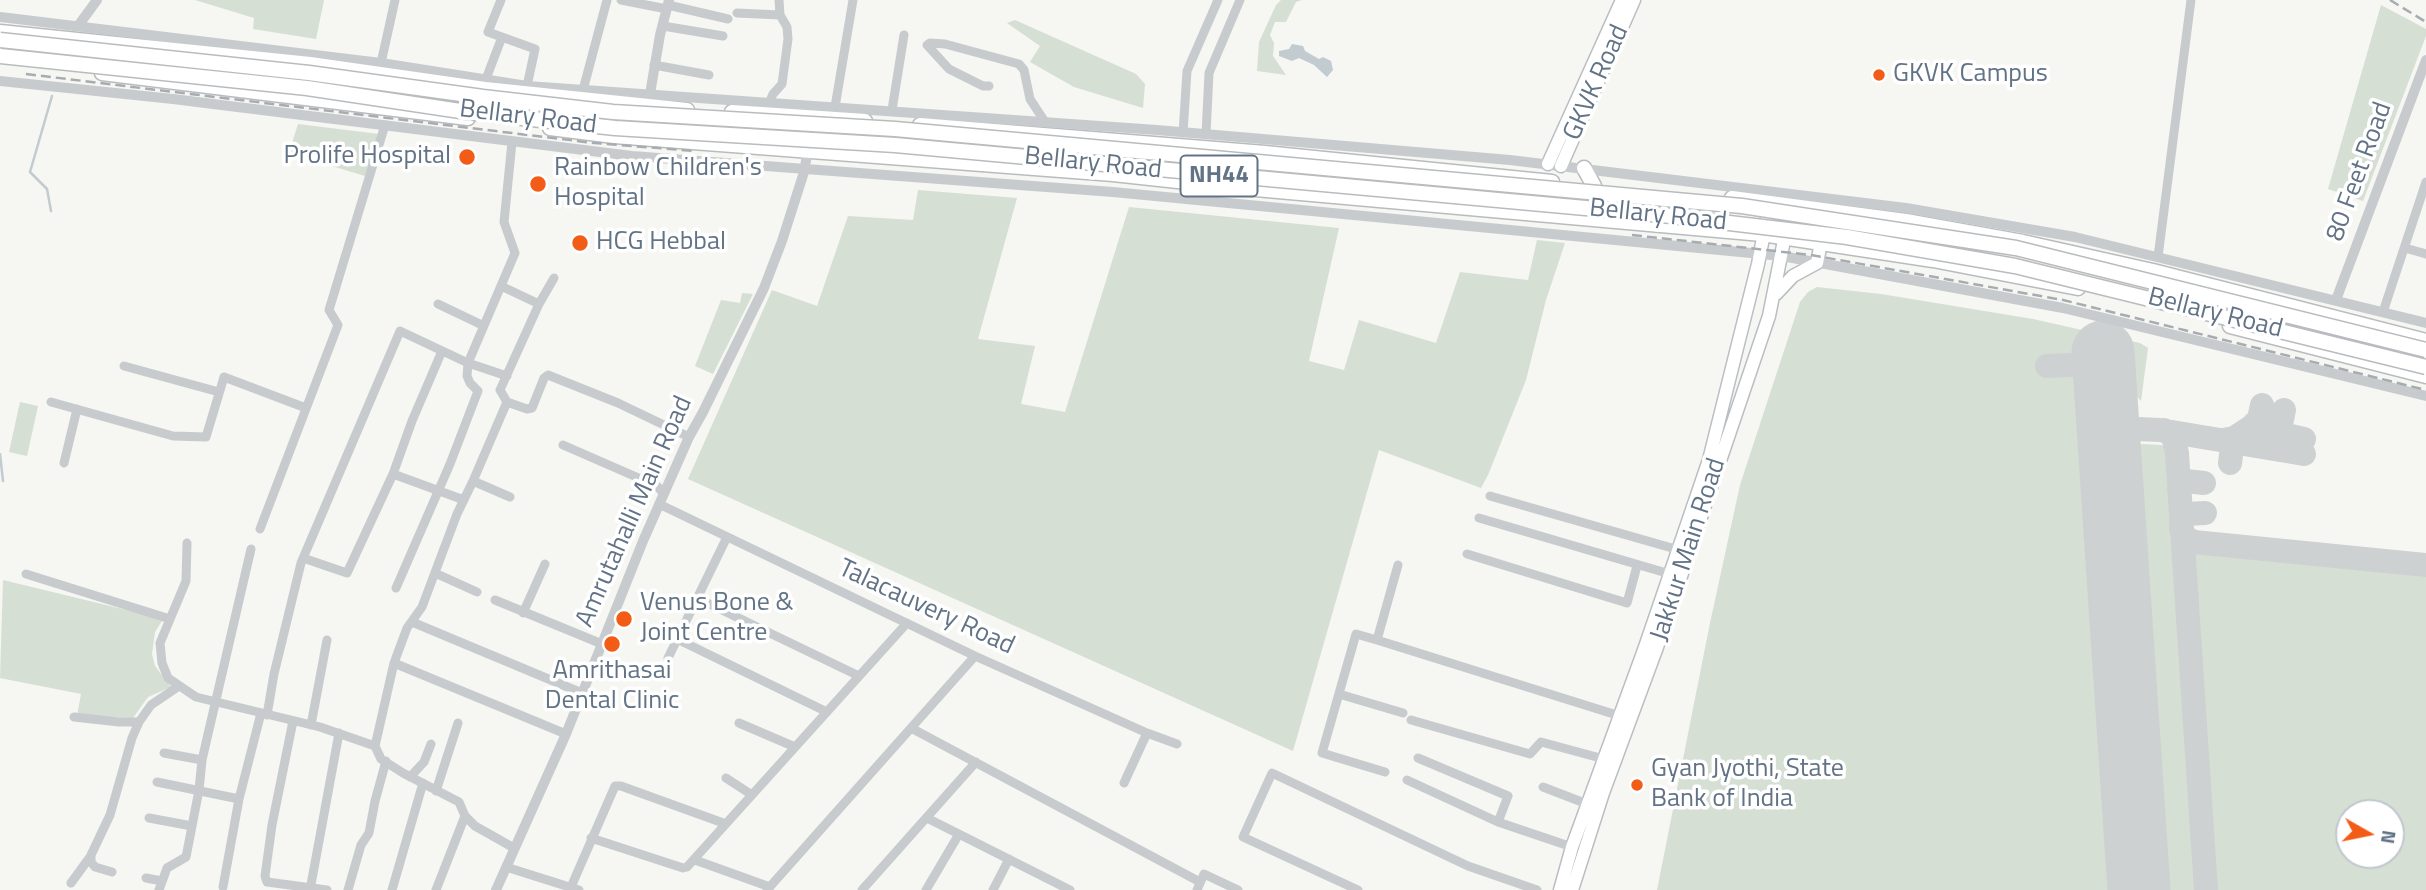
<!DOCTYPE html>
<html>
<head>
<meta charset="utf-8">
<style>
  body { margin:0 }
  #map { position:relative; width:2426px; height:890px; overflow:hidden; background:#f6f6f2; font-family:"Titillium Web",sans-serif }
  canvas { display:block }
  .north { position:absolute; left:2335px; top:799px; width:70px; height:70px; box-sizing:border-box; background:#fff; border:2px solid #c0c7cf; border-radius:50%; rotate:99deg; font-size:19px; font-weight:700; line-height:28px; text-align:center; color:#627386 }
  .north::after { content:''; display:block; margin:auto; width:24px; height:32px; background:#f25c16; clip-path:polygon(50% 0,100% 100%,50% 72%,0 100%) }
</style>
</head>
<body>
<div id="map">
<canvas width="2426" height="890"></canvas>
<div class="north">N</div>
</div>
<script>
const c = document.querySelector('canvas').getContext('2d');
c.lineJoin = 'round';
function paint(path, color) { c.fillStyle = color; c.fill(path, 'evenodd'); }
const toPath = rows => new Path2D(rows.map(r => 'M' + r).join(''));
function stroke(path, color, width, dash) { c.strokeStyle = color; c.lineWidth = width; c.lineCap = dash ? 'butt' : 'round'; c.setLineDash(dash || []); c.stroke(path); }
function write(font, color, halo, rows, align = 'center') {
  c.font = font + ' "Titillium Web",sans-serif'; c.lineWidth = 7; c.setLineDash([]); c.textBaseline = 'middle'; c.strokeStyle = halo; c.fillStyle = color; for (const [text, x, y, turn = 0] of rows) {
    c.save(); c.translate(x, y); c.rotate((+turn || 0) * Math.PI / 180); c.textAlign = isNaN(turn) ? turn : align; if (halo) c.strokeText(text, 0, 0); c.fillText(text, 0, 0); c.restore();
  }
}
paint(toPath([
  [195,0,324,0,316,39,253,29,254,18],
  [1281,0,1302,0,1296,2,1286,22,1275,22,1270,35,1274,43,1273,56,1286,75,1257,71,1259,42,1276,5],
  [2381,5,2426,29,2426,36,2363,201,2328,189],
  [1015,20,1136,74,1145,84,1143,108,1074,87,1030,62,1040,46,1007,23],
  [298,124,379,134,365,176,289,153],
  [918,190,1017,198,978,339,1035,346,1021,404,1065,412,1129,207,1339,228,1309,361,1344,370,1359,320,1436,343,1460,272,1528,280,1537,240,1565,243,1546,300,1526,380,1488,475,1481,488,1379,450,1293,751,688,479,772,290,817,306,848,216,913,220],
  [1817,287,1881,294,2033,319,2140,343,2148,348,2141,401,2124,383,2117,349,2044,356,2047,377,2086,374,2090,377,2125,890,1657,890,1710,623,1740,485,1800,302,1808,292],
  [742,293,753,294,713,374,695,366,721,300,740,303],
  [20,402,38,406,27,456,9,452],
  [2143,444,2162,445,2166,449,2196,890,2153,890,2125,457,2126,451,2131,447],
  [2202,547,2426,571,2426,890,2217,890,2194,553,2196,549],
  [2391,813,2391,855,2349,855,2349,813],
  [3,580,139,613,162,621,155,632,152,654,155,666,171,687,148,697,133,718,77,716,81,694,0,678]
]), '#d6dfd3');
paint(toPath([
  [1292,44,1303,46,1305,51,1319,59,1323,57,1331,61,1333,70,1327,77,1314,65,1299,58,1292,61,1279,56,1279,51,1289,49]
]), '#c1cbd0');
stroke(toPath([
  [51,211,47,189,30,172,52,96],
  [0,454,3,481]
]), '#c1cbd0', 2.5);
stroke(toPath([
  [2047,366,2098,364,2104,371,2105,378],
  [2251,427,2259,419,2262,405],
  [2164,430,2173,436,2177,453,2206,890],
  [2271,431,2277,430,2281,425,2284,410],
  [2109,437,2111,430,2114,428,2160,430,2304,454],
  [2223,440,2234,438,2251,427,2304,439],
  [2223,440,2232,447,2230,463],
  [2179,490,2186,481,2204,483],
  [2181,522,2186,514,2205,513],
  [2181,529,2186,538,2194,542,2426,565]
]), '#ced1d2', 24);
stroke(toPath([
  [2103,352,2139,890]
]), '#ced1d2', 63);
const secondary = toPath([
  [1548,164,1622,0],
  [1561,166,1634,0],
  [1776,294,1793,276,1817,263,1821,243],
  [1560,890,1572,847,1645,647,1709,460,1758,264,1770,202],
  [1572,890,1603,793,1656,650,1769,316,1791,205]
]);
const trunk = toPath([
  [0,32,310,64,485,89,687,110],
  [102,73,468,118],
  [732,112,865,121],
  [920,125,1265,153,1552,182],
  [550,128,614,136,1113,174,1233,187,1762,234,1933,260,2078,288],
  [1584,168,1594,186],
  [1732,198,1906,221,2023,242,2153,271,2426,341],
  [2230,326,2426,376]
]);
stroke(secondary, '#b9bec3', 15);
stroke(trunk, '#b9bcbf', 17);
stroke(toPath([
  [501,0,488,32,535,49,527,86],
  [621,0,667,9],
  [668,5,728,19],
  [737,13,780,15],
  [663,26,723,36],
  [381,63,395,0],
  [654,65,709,75],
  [486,79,502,37],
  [989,86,983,86,949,69,927,45,930,43,945,44,1019,64,1024,70,1030,99,1045,122],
  [583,90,607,0],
  [769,103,773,94,782,84,788,39,787,27,780,15,779,0],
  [835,107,853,0],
  [892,110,904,35],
  [1183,133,1187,71,1218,0],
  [1206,134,1209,73,1240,0],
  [2405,248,2426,254],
  [2158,257,2191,0],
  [501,286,539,304,500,390,507,402,527,409,532,408,544,378,548,375,618,403,689,437],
  [438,304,482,325],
  [539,304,554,278],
  [2383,312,2426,182],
  [124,366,219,392],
  [51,402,173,436,206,437,224,377,306,408],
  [563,445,657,486,664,494],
  [64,463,77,409],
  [393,474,464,500],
  [473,481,507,402],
  [1490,496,1679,550],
  [659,504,975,656,1147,733,1177,744],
  [1479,518,1670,574],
  [260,529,338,325,329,310,385,125],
  [187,543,186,581,160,643,162,663,168,678,196,697,320,727,375,746,381,759,403,773,459,802,465,816,475,826,514,848],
  [1467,554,1627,603,1637,566],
  [303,558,347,573,393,474,412,421,442,351],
  [1398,565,1377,640,1620,716],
  [435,573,477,592],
  [26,574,170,619],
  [396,588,450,464,478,391,470,383,467,376,468,363,515,253,504,222,512,142],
  [697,598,859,676],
  [495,600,602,644],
  [523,613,545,564],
  [412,622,582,693],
  [677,639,827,712],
  [1377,640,1356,634,1322,753,1385,772],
  [668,658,727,537],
  [394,663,566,734],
  [1339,694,1403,713],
  [267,715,274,674,301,563,400,331,468,363,507,376],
  [74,717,119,722,139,722,151,705,179,686],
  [1411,720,1530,754,1541,742,1604,759],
  [293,721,272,825,265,876,267,882,327,890],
  [739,723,795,747],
  [311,725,327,640],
  [911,728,1200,882],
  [375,746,394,663,407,628,422,607,457,514,473,481,510,497],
  [1418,758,1508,796,1498,822],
  [202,760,251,549],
  [410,777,424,762,431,744],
  [726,778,752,795],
  [1407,780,1498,822,1572,847],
  [157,782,239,799,223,887],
  [1124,783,1147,733],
  [1543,787,1587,804],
  [436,791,458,723],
  [239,799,261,713],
  [149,818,192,826],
  [927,818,1070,890],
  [591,838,683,868,687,867,907,623],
  [695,860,770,887],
  [506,867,579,890],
  [112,872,95,867,91,862,91,855,110,815,132,738,139,722],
  [146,878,162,881],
  [71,883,90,857],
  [571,887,615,786,621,786,726,824],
  [159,890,167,868,186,857,199,790,202,760,164,753],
  [310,890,339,733],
  [348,890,361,845,369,833,375,801,386,761],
  [392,890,423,783],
  [436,890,465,816],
  [767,890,975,656],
  [862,890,976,762],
  [926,890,959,834],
  [993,890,1009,859],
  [1197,890,1204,874,1238,890],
  [1358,890,1243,837,1272,773,1468,866,1537,890]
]), '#c8cbce', 9);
stroke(toPath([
  [0,17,381,63,527,86,1157,130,1510,160,1906,208,2075,237,2426,323],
  [78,26,97,0],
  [0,81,173,99,632,156,1113,192,1782,256,2063,308,2426,396],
  [650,94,660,35,669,0],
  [2336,300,2426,60],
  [496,890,566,734,643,541,689,437,703,412,764,288,782,241,805,169,811,117]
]), '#c8cbce', 10);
stroke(secondary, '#fff', 12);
stroke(trunk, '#fff', 14);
stroke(toPath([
  [2390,0,2426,22],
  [26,74,594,143,695,151],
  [1632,235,1811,255,2063,300,2426,390]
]), '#a7acb2', 2.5, [10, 5]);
const trunkBridge = toPath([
  [0,40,309,73,483,97,613,112,895,129,1742,206,2016,248,2426,350],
  [0,56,307,88,467,112,615,128,895,145,994,154,1662,215,1847,237,2015,266,2426,367]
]);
stroke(trunkBridge, '#b9bcbf', 17, []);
stroke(trunkBridge, '#fff', 14);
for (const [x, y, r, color] of [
  [1879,75,7,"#f25c16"],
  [467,157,9,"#f25c16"],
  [538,184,9,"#f25c16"],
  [580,243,9,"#f25c16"],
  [624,619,9,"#f25c16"],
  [612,644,9,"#f25c16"],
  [1637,785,7,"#f25c16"]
]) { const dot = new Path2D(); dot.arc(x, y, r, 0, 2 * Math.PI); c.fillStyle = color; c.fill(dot); stroke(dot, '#fff', 2.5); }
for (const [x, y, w] of [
  [1219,176,77]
]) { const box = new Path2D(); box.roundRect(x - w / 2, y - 20.5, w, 41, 5); c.fillStyle = '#fff'; c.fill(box); stroke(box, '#627386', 2); }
write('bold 24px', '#627386', null, [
  ["NH44",1219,176]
]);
write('26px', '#627386', '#fff', [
  ["GKVK Campus",1893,75],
  ["Prolife Hospital",451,157,"right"],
  ["Rainbow Children's",554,169],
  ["Hospital",554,199],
  ["HCG Hebbal",596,243],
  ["Venus Bone &",640,604],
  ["Joint Centre",640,634],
  ["Amrithasai",612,672,"center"],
  ["Dental Clinic",612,702,"center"],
  ["Gyan Jyothi, State",1651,770],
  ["Bank of India",1651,800]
], 'left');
write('26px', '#627386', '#fff', [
  ["GKVK Road",1597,83,-66],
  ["Bellary Road",528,118,7],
  ["Bellary Road",1093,164,6],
  ["80 Feet Road",2360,172,-70],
  ["Bellary Road",1658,216,6],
  ["Bellary Road",2215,314,14],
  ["Amrutahalli Main Road",635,512,-66],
  ["Jakkur Main Road",1689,550,-72],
  ["Talacauvery Road",926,608,25]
]);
</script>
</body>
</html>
